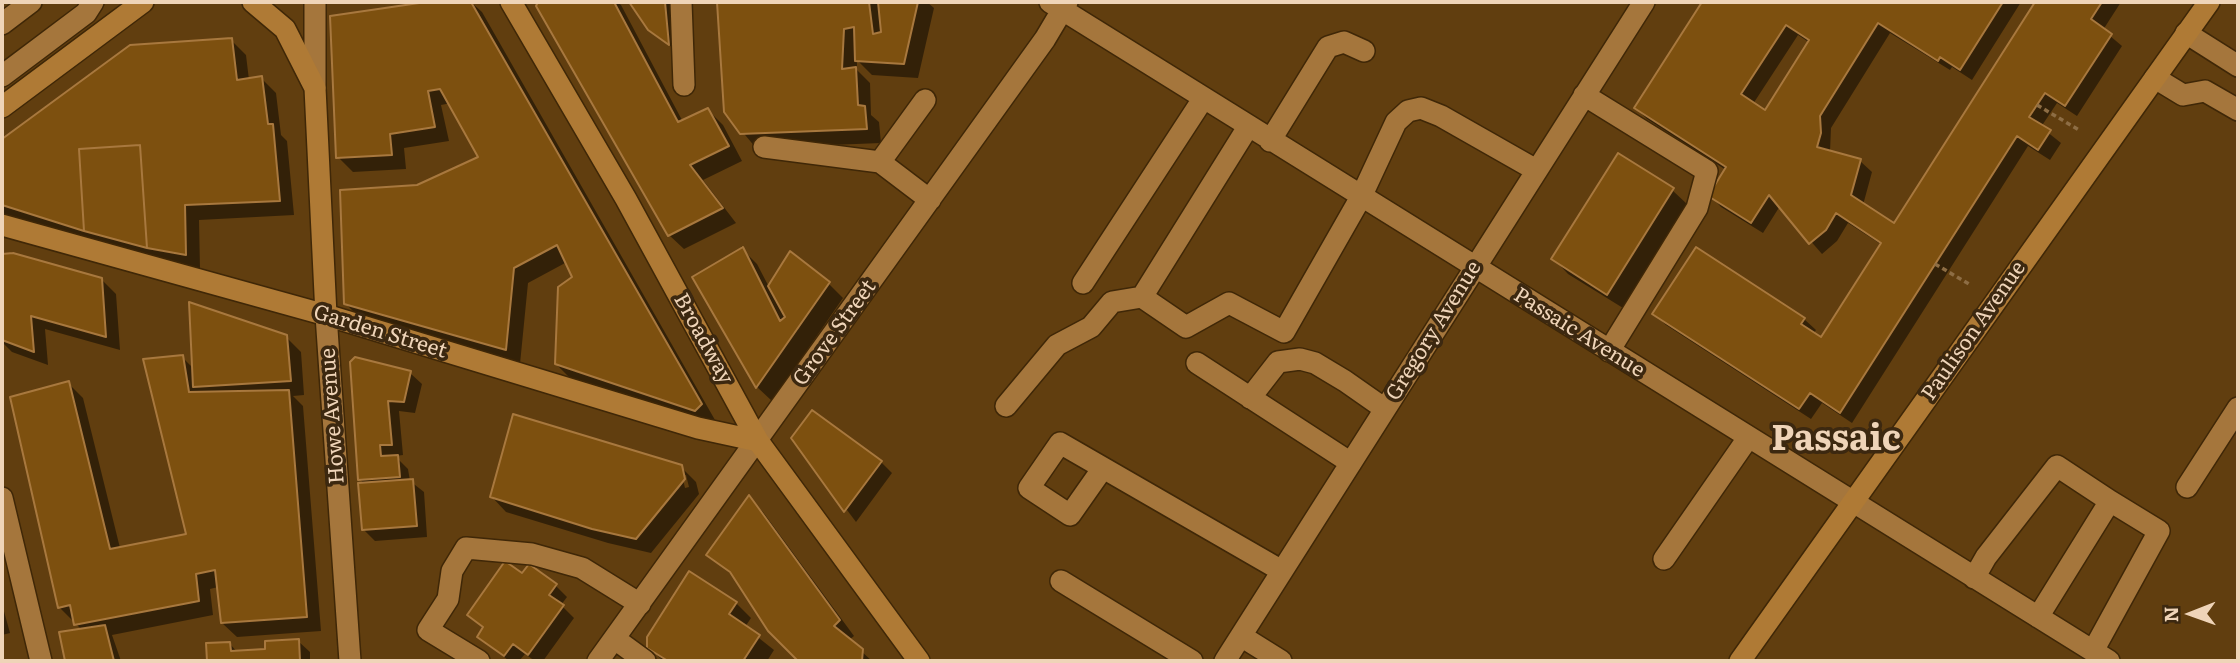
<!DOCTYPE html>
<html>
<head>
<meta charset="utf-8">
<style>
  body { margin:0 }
  #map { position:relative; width:2240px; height:663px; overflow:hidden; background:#613e0f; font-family:Literata,serif }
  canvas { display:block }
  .frame { position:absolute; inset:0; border:4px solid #efd4b8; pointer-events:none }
  .north { position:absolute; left:2156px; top:579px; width:70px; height:70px; -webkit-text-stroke:5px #3c2810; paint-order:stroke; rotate:269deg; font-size:19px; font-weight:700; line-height:28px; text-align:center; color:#efd4b8 }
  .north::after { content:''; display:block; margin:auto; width:24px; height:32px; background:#efd4b8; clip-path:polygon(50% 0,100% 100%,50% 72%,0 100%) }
</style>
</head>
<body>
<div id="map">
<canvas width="2240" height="663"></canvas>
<div class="frame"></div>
<div class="north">N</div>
</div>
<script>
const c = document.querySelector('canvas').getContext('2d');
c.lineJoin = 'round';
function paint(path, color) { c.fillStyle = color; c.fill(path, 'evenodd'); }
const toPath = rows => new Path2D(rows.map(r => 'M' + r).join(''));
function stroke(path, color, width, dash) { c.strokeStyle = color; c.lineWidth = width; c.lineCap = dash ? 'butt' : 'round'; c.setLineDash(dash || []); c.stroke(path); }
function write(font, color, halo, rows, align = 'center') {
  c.font = font + ' Literata,serif'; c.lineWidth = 7; c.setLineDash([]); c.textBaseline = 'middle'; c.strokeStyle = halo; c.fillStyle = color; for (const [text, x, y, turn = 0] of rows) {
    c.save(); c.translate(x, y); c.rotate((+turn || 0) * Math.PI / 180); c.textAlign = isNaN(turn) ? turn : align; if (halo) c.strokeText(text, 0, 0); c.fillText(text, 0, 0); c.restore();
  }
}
paint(toPath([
  [438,2,471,2,482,12,715,420,710,425,571,379,556,364,575,278,567,262,528,283,520,364,360,318,345,303,418,187,481,157,451,103,441,105,449,141,404,148,406,169,353,172,338,157,331,17],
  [540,2,617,2,621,5,683,122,708,110,723,125,742,161,703,180,736,223,684,249,669,235,538,6],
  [631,2,671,2,675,50,649,28],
  [719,2,876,2,881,6,880,2,927,2,934,8,918,78,872,75,857,60,857,70,870,83,871,115,879,122,881,143,756,148,725,111],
  [1704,2,2021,2,1972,80,1952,67,1950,70,1890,33,1831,128,1830,152,1860,161,1872,172,1863,205,1895,225,2037,2,2121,2,2103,30,2122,46,2077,116,2057,103,2041,127,2061,143,2050,160,2028,146,1852,423,1822,403,1811,419,1666,325,1654,314,1804,319,1816,330,1813,334,1822,339,1882,245,1848,223,1837,241,1822,254,1780,206,1763,233,1721,207,1710,195,1726,170,1647,119,1636,108],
  [1798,35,1810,43,1765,112,1753,104],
  [231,40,246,55,249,80,261,78,276,93,281,135,287,141,294,215,199,220,200,269,100,246,2,213,2,142,131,47],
  [1672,190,1687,204,1623,308,1568,274,1554,259],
  [743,250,757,264,769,287,829,284,843,298,772,401,757,387,695,278],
  [13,255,101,279,116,294,120,350,45,329,48,365,12,352,2,342,2,256],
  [286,337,301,352,304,395,293,396,303,406,321,631,237,637,222,623,218,587,210,589,213,615,112,635,121,661,67,661,61,634,82,630,59,607,68,383,83,398,120,548,188,536,182,357,194,369],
  [352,363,410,373,422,384,415,413,399,411,403,455,395,456,408,469,410,481,424,492,427,537,375,541,363,529,365,484,359,479],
  [793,438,881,462,892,473,856,522],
  [681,467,696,482,699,494,651,553,608,543,506,512,492,497],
  [682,475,686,475,689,487,685,488],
  [749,498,763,512,854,636,849,640,872,661,800,661,770,630,737,579,709,555],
  [690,573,736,603,751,618,745,627,774,650,767,661,663,661,649,647],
  [556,586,567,597,561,605,574,618,543,661,535,661,525,654,519,661,509,661,479,636,484,629,469,615],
  [2,604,10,633,2,635],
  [298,641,310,652,310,661,209,661,208,645,230,644,238,653,267,651]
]), '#0007');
const building = toPath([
  [426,2,471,2,702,404,695,411,555,364,558,287,572,277,557,245,514,268,506,350,344,304,340,190,417,185,478,157,440,89,428,91,435,127,390,134,392,155,336,158,330,16,426,2],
  [538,2,614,2,678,122,708,108,729,146,690,165,723,208,668,236,536,6,538,2],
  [629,2,665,2,669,45,648,30,629,2],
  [717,2,869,2,873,34,881,32,878,2,918,2,904,64,855,61,854,27,844,29,842,69,856,67,858,105,865,106,867,129,740,134,724,112,717,2],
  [1702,2,2003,2,1960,70,1940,57,1938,61,1878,23,1820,116,1821,133,1817,147,1861,159,1851,195,1894,223,2035,2,2102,2,2091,19,2112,34,2065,106,2045,93,2029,117,2051,130,2038,150,2017,136,1840,413,1810,393,1799,409,1652,314,1696,247,1805,318,1801,324,1821,337,1881,243,1836,213,1826,230,1809,244,1769,195,1751,223,1708,196,1726,167,1634,108,1702,2],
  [1786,25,1809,40,1765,110,1741,94,1786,25],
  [232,38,237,80,262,76,268,124,273,124,280,201,185,205,186,255,147,248,140,145,79,149,84,231,2,205,2,139,130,45,232,38],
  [140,145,147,248,84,231,79,149,140,145],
  [1618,153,1674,188,1607,295,1551,259,1618,153],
  [743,247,780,321,785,317,768,286,790,251,830,282,756,388,692,277,743,247],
  [13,253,102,278,106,337,31,316,34,352,2,340,2,254,13,253],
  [189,302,287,335,291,381,193,387,189,302],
  [183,355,189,392,289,390,307,617,221,623,215,570,196,574,199,601,74,625,70,605,58,608,10,397,69,381,110,549,186,534,143,359,183,355],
  [355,357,411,371,404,402,388,401,392,445,380,445,381,456,398,455,400,477,358,480,350,362,355,357],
  [812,410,882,461,844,512,791,438,812,410],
  [513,414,682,465,685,479,636,539,592,529,490,497,513,414],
  [413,479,417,526,362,530,358,483,413,479],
  [749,495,840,620,834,626,863,649,862,661,798,661,768,631,730,572,706,555,749,495],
  [505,561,522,573,529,564,557,584,549,595,564,605,528,655,513,644,504,656,477,637,483,627,467,615,505,561],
  [689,571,737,602,729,614,760,635,743,661,668,661,647,648,647,637,689,571],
  [105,625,114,661,65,661,59,632,105,625],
  [299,639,300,661,207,661,206,643,230,642,231,651,265,649,265,641,299,639]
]);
paint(building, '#7d500f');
stroke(building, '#a8783e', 2);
const minor = toPath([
  [315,2,315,88],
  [681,2,684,85],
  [1050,2,2109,661],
  [2,24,31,2],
  [2186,33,2238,66],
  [2,76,86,13,93,2],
  [2155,78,2183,95,2205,91,2238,110],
  [1584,95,1707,171,1697,208,1609,351],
  [1248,127,1142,297,1186,327,1229,303,1284,332,1361,197,1396,122,1408,111,1421,108,1441,116,1536,170],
  [1270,141,1328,47,1344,42,1364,51],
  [764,147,880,162,930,200],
  [880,162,925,100],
  [1083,283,1203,99],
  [326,315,350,661],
  [1197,363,1351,463],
  [1250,398,1278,362,1300,359,1315,363,1345,381,1385,409],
  [1006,406,1057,345,1091,327,1112,302,1142,297],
  [1103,468,1070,515,1029,488,1060,443,1282,571],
  [2187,487,2238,408],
  [2,498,41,661],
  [1664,559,1748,438],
  [1974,578,1986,557,2057,466,2110,501,2038,617],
  [1061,581,1192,661],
  [1241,636,1281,661],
  [615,639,645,661],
  [2093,651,2159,531,2110,501],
  [479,661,428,630,448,599,452,571,466,548,532,554,582,568,640,604],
  [598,661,1045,39,1067,2],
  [1225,661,1644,2]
]);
const major = toPath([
  [253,2,285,29,315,88,326,315],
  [511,2,626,199,758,441,919,661],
  [2,107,143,2],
  [2,225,326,315,698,428,758,441],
  [1740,661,2209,2]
]);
stroke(minor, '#3f2707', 24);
stroke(major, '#3f2707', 24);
stroke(toPath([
  [2037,105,2079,130],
  [1935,264,1969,284]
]), '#8d6d44', 3.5, [5, 3.5]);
stroke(minor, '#a5763c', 21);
stroke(major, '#af7a35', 21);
write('21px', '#efd4b8', '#3c2810', [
  ["Gregory Avenue",1434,331,-58],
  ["Paulison Avenue",1974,331,-55],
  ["Garden Street",380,332,17],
  ["Grove Street",835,333,-54],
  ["Passaic Avenue",1579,333,32],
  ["Broadway",703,339,61],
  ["Howe Avenue",333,416,-94]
]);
write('bold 35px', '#efd4b8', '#3c2810', [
  ["Passaic",1836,440]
]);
</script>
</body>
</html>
